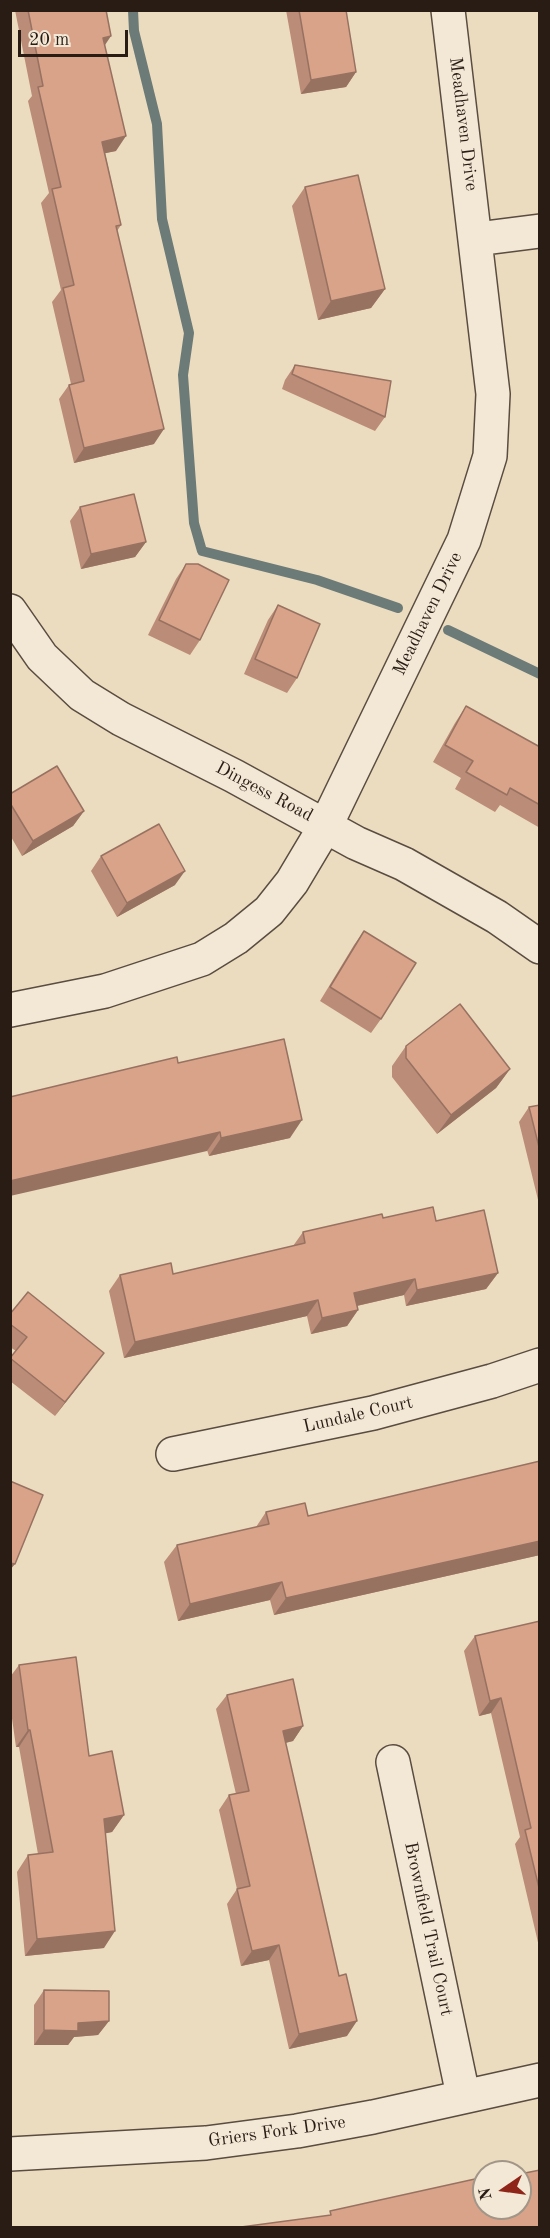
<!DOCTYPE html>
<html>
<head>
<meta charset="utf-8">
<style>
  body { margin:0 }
  #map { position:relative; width:550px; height:2238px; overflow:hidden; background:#ebdcbf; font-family:"Old Standard TT",serif }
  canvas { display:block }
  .frame { position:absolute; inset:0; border:12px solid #281c15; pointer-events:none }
  .north { position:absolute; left:472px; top:2160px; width:60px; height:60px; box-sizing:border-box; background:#f2e8d5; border:2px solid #a19688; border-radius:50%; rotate:257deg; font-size:16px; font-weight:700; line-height:24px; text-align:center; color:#281c15 }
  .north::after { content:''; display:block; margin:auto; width:21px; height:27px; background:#8f2418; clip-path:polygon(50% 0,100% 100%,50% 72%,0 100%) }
  .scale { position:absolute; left:18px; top:30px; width:110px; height:27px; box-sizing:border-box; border:3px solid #281c15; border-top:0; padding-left:8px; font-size:18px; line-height:21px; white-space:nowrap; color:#281c15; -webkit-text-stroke:4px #f2e8d5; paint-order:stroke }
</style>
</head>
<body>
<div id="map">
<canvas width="550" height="2238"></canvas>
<div class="frame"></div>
<div class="north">N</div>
<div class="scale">20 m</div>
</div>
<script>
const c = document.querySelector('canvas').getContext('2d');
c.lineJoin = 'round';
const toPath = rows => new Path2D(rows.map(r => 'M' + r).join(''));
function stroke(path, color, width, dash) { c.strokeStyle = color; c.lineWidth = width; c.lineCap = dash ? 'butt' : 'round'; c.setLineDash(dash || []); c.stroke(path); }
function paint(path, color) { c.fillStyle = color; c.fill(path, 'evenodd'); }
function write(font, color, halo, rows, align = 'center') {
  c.font = font + ' "Old Standard TT",serif'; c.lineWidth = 5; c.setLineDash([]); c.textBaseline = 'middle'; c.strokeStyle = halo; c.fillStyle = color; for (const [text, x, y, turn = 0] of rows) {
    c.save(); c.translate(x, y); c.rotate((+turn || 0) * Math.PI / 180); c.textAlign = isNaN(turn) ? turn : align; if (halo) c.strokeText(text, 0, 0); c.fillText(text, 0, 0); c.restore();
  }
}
stroke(toPath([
  [133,10,134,31,157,124,162,219,189,333,183,375,194,523,202,551,317,580,398,608],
  [448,630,540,674]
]), '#6c7b77', 10);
const street = toPath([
  [477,239,540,231],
  [10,611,42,657,82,695,121,719,234,776,356,843,404,864,497,917,540,947],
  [10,1010,105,991,202,959,236,938,269,911,292,882,326,825,464,540,490,456,493,394,448,10],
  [173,1454,373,1413,492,1381,540,1365],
  [393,1762,463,2095],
  [10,2154,206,2143,297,2131,373,2117,540,2080]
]);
stroke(street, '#594c40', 36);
stroke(street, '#f2e8d5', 33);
paint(toPath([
  [15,10,106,10,105,46,116,151,105,153,121,225,117,231,154,444,74,463,59,399,69,385,71,384,52,302,61,290,41,203,49,193,28,101,32,96],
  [286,10,346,10,356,72,346,87,301,94],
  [305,187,385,289,371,308,318,320,292,206],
  [295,365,385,417,375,431,282,389,285,380],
  [80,507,146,542,135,557,81,569,70,521],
  [186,564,200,640,190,655,148,635,176,579],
  [278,605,297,678,287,693,244,674,268,620],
  [466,706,540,747,540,828,500,805,495,812,455,789,461,778,433,762,455,723],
  [10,794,84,811,73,826,22,856,10,835],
  [101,856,175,885,117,917,91,871],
  [364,931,381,1019,371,1033,320,1001,354,945],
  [406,1046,510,1069,496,1088,437,1134,392,1077,392,1066],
  [178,1063,290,1138,209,1156],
  [540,1105,540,1208,519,1122,529,1107],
  [383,1218,436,1221,498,1273,486,1289,406,1306,404,1295,357,1306,358,1310,347,1326,311,1334,307,1316,124,1358,109,1291,120,1275,173,1274,293,1246,303,1232],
  [10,1314,93,1367,55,1416,10,1381,10,1358,16,1351,10,1347],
  [540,1461,540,1555,274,1615,270,1600,178,1621,164,1562,177,1545,256,1527,266,1512,308,1516],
  [540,1621,540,1951,515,1844,520,1837,491,1713,479,1716,464,1651,475,1636],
  [19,1665,89,1756,124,1815,112,1832,106,1833,104,1948,25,1956,17,1872,28,1855,38,1854,19,1747,16,1747,10,1704,10,1677],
  [227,1695,303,1726,293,1741,285,1743,347,2036,289,2049,269,1960,241,1966,227,1904,237,1889,219,1810,229,1795,236,1794,216,1709],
  [44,1990,109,2021,98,2035,74,2037,68,2045,34,2045,34,2005]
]), '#bb8c77');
paint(toPath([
  [111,36,101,51,103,38],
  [356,72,346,87,301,94,311,80],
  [126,136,116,151,92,156,102,142],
  [385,289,371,308,318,320,331,301],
  [164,429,154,444,74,463,84,448],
  [146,542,135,557,81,569,91,554],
  [84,811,73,826,22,856,33,841],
  [185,871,175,885,117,917,127,903],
  [510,1069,496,1088,437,1134,451,1115],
  [302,1120,290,1138,209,1156,221,1138],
  [220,1132,207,1151,10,1196,10,1181],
  [498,1273,486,1289,406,1306,417,1290],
  [415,1279,404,1295,343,1309,354,1293],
  [318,1300,307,1316,124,1358,135,1342],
  [358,1310,347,1326,311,1334,322,1318],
  [104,1353,93,1367,55,1416,65,1402],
  [540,1541,540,1555,274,1615,286,1598],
  [10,1563,15,1564,10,1570],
  [282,1582,270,1600,178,1621,190,1604],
  [501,1698,491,1713,479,1716,490,1701],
  [303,1726,293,1741,273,1746,283,1731],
  [28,1730,30,1730,19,1747,16,1747],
  [124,1815,112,1832,93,1836,104,1819],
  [115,1931,104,1948,25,1956,37,1939],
  [279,1945,269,1960,241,1966,252,1951],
  [109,2021,98,2035,74,2037,68,2045,34,2045,44,2030,78,2023],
  [357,2021,347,2036,289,2049,299,2034]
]), '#987261');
const building = toPath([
  [28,10,106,10,111,36,103,38,126,136,102,142,121,225,116,226,164,429,84,448,69,385,84,381,63,288,74,285,52,189,61,187,38,87,43,86,28,10],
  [299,10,346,10,356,72,311,80,299,10],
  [358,175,385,289,331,301,305,187,358,175],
  [295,365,391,381,385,417,292,374,295,365],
  [134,494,146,542,91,554,80,507,134,494],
  [186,564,198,564,229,580,200,640,159,620,186,564],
  [278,605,320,624,297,678,255,659,278,605],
  [466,706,540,747,540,805,510,788,507,795,466,772,473,761,445,745,466,706],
  [57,766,84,811,33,841,10,803,10,794,57,766],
  [159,824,185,871,127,903,101,856,159,824],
  [364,931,416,963,381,1019,330,987,364,931],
  [460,1004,510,1069,451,1115,406,1058,406,1046,460,1004],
  [284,1039,302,1120,221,1138,220,1132,10,1181,10,1097,177,1057,178,1063,284,1039],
  [540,1105,540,1151,529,1107,540,1105],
  [433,1207,436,1221,484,1210,498,1273,417,1290,415,1279,354,1293,358,1310,322,1318,318,1300,135,1342,120,1275,171,1263,173,1274,305,1243,303,1232,382,1214,383,1218,433,1207],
  [28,1292,104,1353,65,1402,10,1358,27,1337,10,1324,10,1314,28,1292],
  [540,1461,540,1541,286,1598,282,1582,190,1604,177,1545,269,1524,266,1512,305,1503,308,1516,540,1461],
  [10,1481,43,1495,15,1564,10,1563,10,1481],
  [540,1621,540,1892,525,1830,531,1828,501,1698,490,1701,475,1636,540,1621],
  [76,1657,89,1756,112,1751,124,1815,104,1819,115,1931,37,1939,28,1855,53,1852,30,1730,28,1730,19,1665,76,1657],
  [293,1679,303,1726,283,1731,339,1976,346,1974,357,2021,299,2034,279,1945,252,1951,237,1889,250,1886,229,1795,249,1791,227,1695,293,1679],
  [44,1990,109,1991,109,2021,78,2023,78,2031,44,2030,44,1990],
  [540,2170,540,2227,538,2228,241,2228,241,2227,331,2215,330,2211,484,2177,484,2208,520,2208,520,2174,540,2170]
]);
paint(building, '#d9a38a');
stroke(building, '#987261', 1.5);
write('18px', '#281c15', '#f2e8d5', [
  ["Meadhaven Drive",463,124,83],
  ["Meadhaven Drive",428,614,-64],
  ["Dingess Road",264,792,28],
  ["Lundale Court",358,1415,-13],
  ["Brownfield Trail Court",428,1929,78],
  ["Griers Fork Drive",277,2132,-8]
]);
</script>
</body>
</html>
